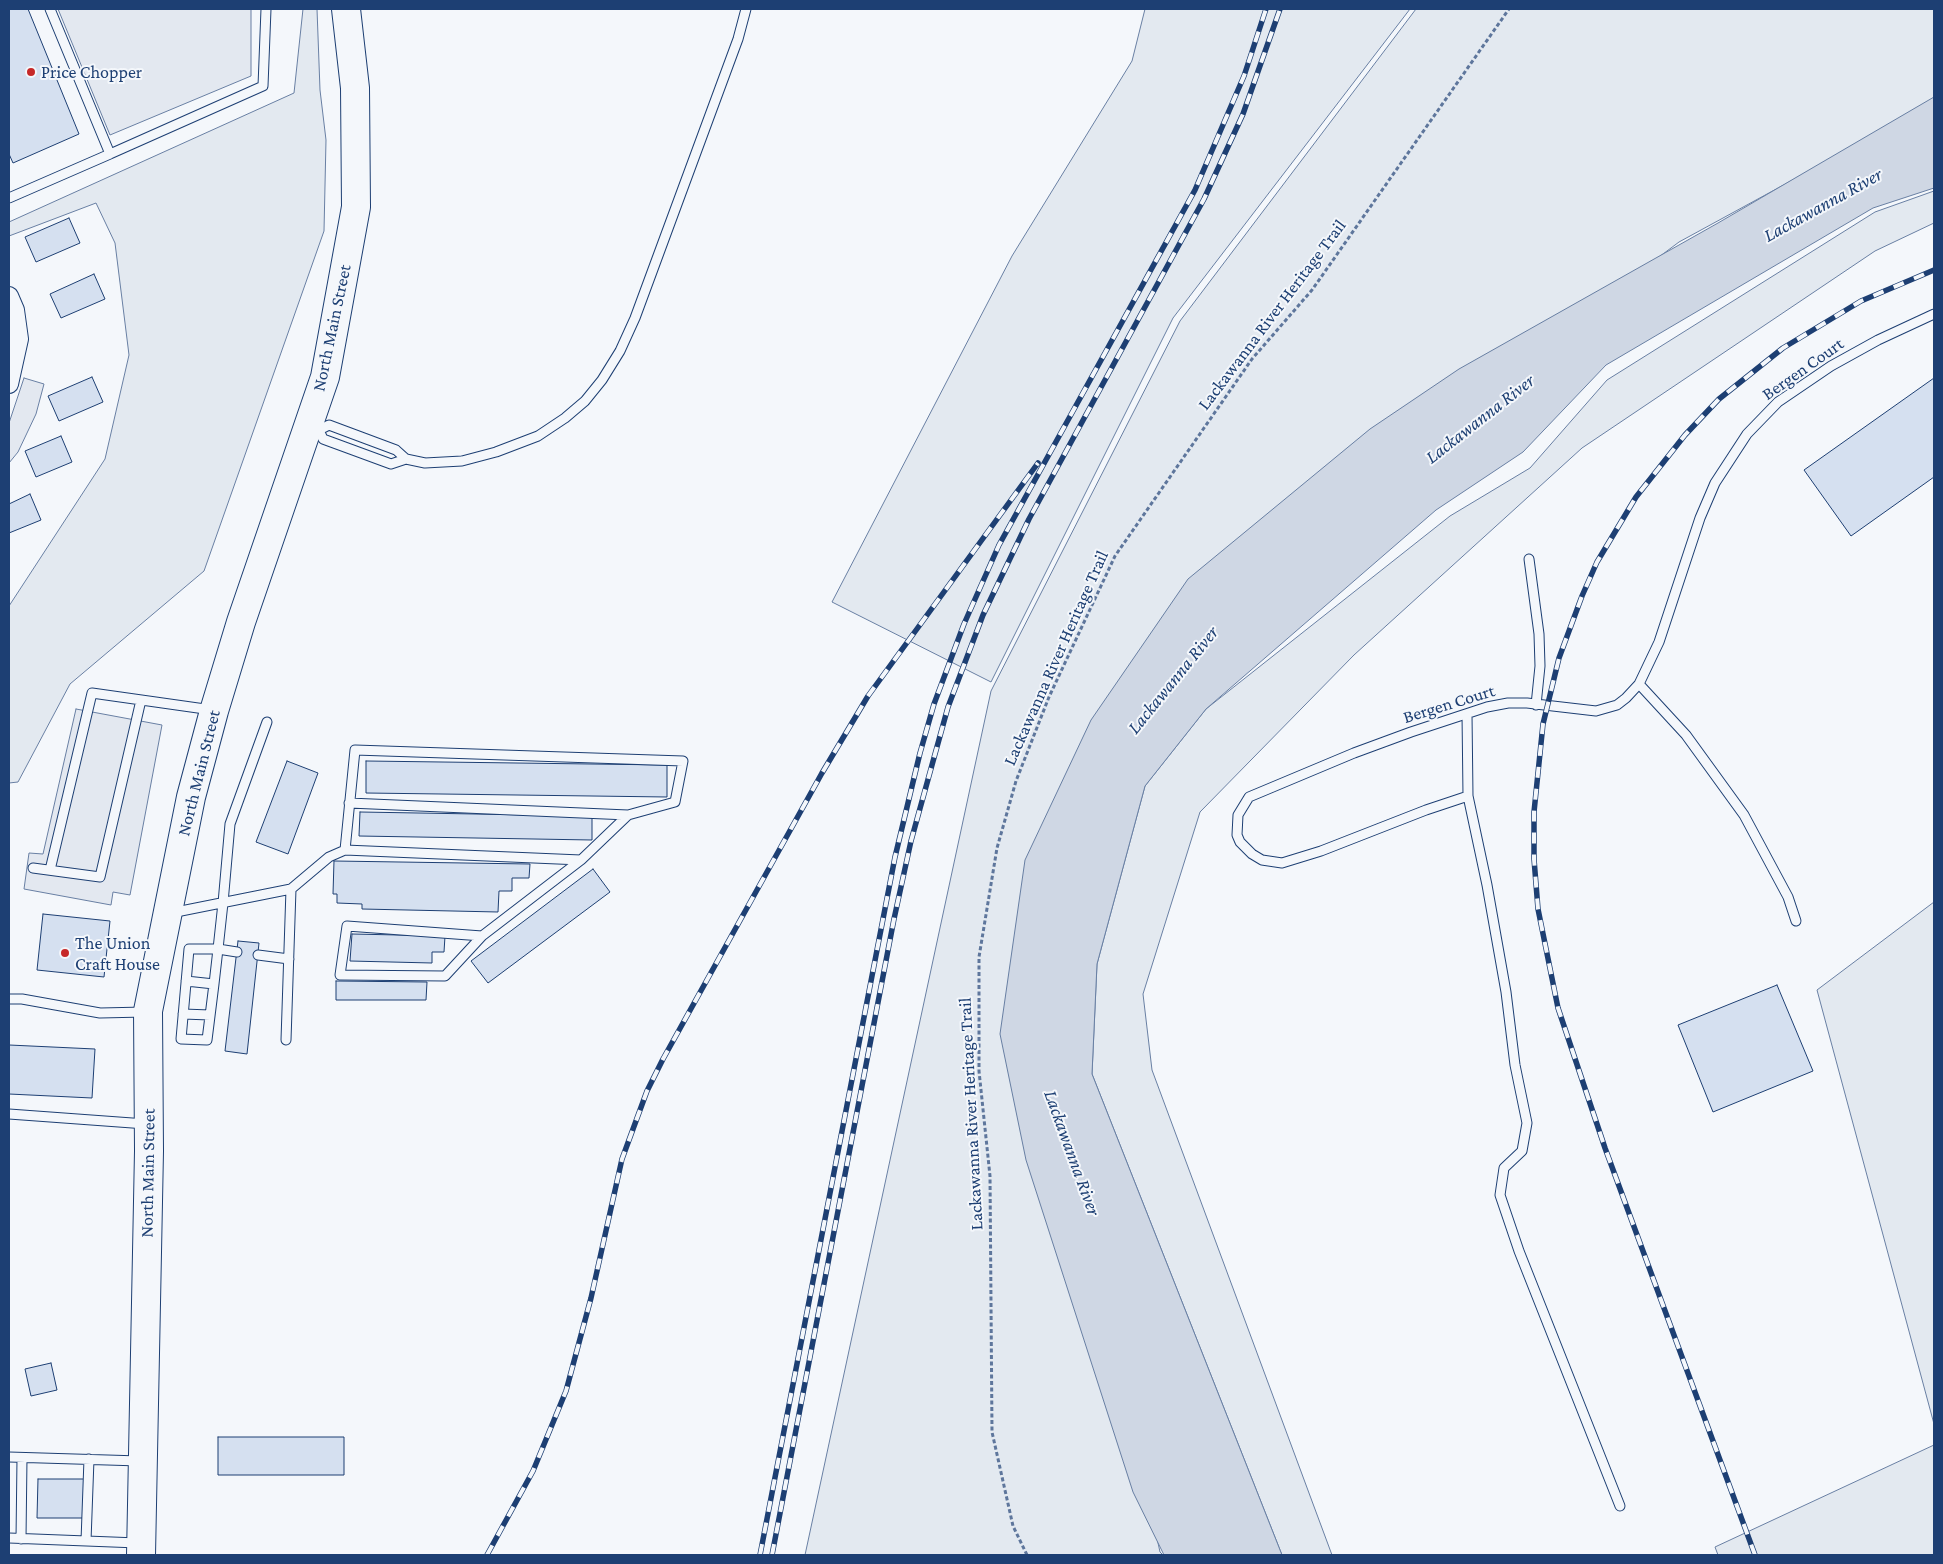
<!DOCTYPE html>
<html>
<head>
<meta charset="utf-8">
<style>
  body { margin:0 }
  #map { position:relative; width:1943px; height:1564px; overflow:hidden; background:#f4f7fb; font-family:"Crimson Pro",serif }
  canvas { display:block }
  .frame { position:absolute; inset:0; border:10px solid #1d3f73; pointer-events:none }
</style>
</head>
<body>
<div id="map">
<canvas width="1943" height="1564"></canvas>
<div class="frame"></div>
</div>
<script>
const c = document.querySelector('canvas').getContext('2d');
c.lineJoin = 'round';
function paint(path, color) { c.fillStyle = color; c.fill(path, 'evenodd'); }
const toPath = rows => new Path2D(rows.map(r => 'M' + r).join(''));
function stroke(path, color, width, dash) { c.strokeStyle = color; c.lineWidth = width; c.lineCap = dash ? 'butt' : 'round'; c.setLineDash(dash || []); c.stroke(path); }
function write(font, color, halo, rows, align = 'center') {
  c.font = font + ' "Crimson Pro",serif'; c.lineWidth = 4; c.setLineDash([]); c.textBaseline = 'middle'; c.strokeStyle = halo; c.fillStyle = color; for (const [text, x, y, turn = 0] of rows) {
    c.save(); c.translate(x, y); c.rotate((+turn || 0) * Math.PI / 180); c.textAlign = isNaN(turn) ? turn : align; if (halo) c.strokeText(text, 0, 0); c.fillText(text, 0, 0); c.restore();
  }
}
const green = toPath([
  [303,9,317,9,320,90,326,140,324,231,204,571,70,684,18,782,9,783,9,606,105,459,129,355,115,243,96,203,9,236,9,222,294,93,303,9],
  [1145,9,1410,9,1173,318,991,682,832,602,1012,256,1132,61,1145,9],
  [1416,9,1934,9,1934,103,1679,242,1480,391,1264,529,1069,919,1110,1323,1160,1552,1163,1555,805,1555,991,691,1180,321,1416,9],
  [1934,191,1934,223,1875,251,1582,448,1354,655,1200,812,1143,994,1152,1070,1332,1555,1282,1555,1092,1074,1097,964,1145,786,1206,709,1450,516,1530,468,1607,380,1875,212,1934,191],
  [1934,902,1934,1424,1817,990,1934,902],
  [1934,1445,1934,1555,1718,1555,1715,1547,1934,1445]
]);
paint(green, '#e3e9f0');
stroke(green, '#687fa3', 1);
const parking = toPath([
  [58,9,251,9,251,76,110,135,58,9],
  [24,378,44,384,36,414,18,452,9,463,9,423,24,378],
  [76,709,162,725,130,895,113,892,111,905,24,889,29,853,43,854,76,709]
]);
paint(parking, '#e3e8f0');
stroke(parking, '#687fa3', 1);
const water = toPath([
  [1934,97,1934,188,1873,208,1606,365,1523,452,1436,510,1206,709,1145,786,1097,964,1092,1074,1282,1555,1164,1555,1133,1492,1026,1160,1000,1034,1025,860,1091,720,1188,579,1370,429,1459,369,1718,223,1934,97]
]);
paint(water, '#cfd7e4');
stroke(water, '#687fa3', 1);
const building = toPath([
  [9,9,28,9,79,134,13,163,9,154,9,9],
  [69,218,80,243,36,262,25,237,69,218],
  [94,274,105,299,61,318,50,294,94,274],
  [92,377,103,402,59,421,48,396,92,377],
  [1934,378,1934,477,1851,536,1804,470,1934,378],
  [61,436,72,462,36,477,25,451,61,436],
  [30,494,41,520,9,533,9,504,30,494],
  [287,761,318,773,288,854,256,842,287,761],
  [366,761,667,765,667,797,366,793,366,761],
  [360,812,592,816,592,840,359,836,360,812],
  [334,861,530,864,529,878,512,878,512,891,499,891,498,912,362,909,362,904,337,903,337,894,333,894,334,861],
  [593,869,610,892,488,983,471,961,593,869],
  [43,914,110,921,104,977,37,970,43,914],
  [352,934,445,936,444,952,432,952,432,963,350,961,352,934],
  [238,941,259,943,247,1054,225,1051,238,941],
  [336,981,427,982,426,1000,336,1000,336,981],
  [1777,985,1813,1071,1713,1112,1678,1025,1777,985],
  [9,1045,95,1049,92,1098,9,1094,9,1045],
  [51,1363,57,1390,31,1396,25,1369,51,1363],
  [218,1437,344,1437,344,1475,218,1475,218,1437],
  [38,1479,87,1479,87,1518,37,1518,38,1479]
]);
paint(building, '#d5e0f0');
stroke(building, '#1d3f73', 1);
const lane = toPath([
  [50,9,110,154,263,86,266,9],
  [9,198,110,154],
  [406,459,396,450,329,425,319,430,323,439,391,464,406,459,425,463,462,461,496,452,538,436,565,418,585,401,602,380,620,351,635,318,738,39,746,9],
  [1529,559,1539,634,1540,666,1536,705],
  [1639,684,1686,735,1744,815,1788,897,1796,921],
  [1467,714,1468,796,1487,885,1506,992,1515,1065,1527,1123,1522,1151,1504,1168,1500,1195,1519,1251,1620,1506],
  [1468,796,1426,810,1321,851,1282,863,1262,860,1252,854,1240,842,1237,835,1238,815,1249,797,1354,753,1411,732,1487,707,1508,703,1527,703,1596,711,1617,705,1626,698,1639,684,1659,642,1700,518,1715,483,1747,434,1778,402,1831,366,1878,340,1934,314],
  [349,803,628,815,581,860,482,936,347,926,340,975,445,976,482,936],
  [345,850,355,750,683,761,675,802,628,815],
  [33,868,100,877,141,700],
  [50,870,92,693,212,710],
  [291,889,329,857,345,850,581,860],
  [171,913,291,889,286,1040],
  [237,952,218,949,189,949,181,1039,207,1040,214,984,218,949,223,903,230,824,267,722],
  [258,955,289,959],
  [186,981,214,984],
  [9,999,22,999,100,1013,145,1012],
  [183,1014,210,1015],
  [9,1114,146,1124],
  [9,1457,140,1461],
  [9,1538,138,1543],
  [21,1539,22,1458],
  [86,1541,89,1459]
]);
const street = toPath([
  [9,296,15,310,19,339,9,384]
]);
const primary = toPath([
  [141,1555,149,1151,148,1011,191,797,214,711,241,622,325,377,356,207,355,88,346,9]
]);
stroke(lane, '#1d3f73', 11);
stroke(street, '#1d3f73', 20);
stroke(primary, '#1d3f73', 30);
stroke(toPath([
  [1027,1555,1013,1526,992,1432,990,1176,979,1071,979,957,997,848,1016,781,1049,697,1115,556,1252,359,1312,290,1509,9]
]), '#5e769c', 3, [4, 2.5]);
stroke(lane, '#f4f7fb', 9);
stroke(street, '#f4f7fb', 18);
stroke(primary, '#f4f7fb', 28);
const rail = toPath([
  [487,1555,533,1471,566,1391,591,1298,622,1159,647,1091,663,1059,822,773,868,696,1038,463],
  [760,1555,895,857,920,753,934,704,964,624,999,545,1195,190,1244,76,1266,9],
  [772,1555,894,919,911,841,948,707,983,615,1029,519,1204,199,1243,114,1280,9],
  [1755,1555,1605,1148,1558,1008,1538,909,1534,859,1534,812,1543,724,1559,658,1582,596,1597,562,1636,497,1685,435,1719,399,1783,348,1861,301,1934,270]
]);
stroke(rail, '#1d3f73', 5.5);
stroke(rail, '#f4f7fb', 4, [11]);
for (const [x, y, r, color] of [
  [31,72,5,"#c62828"],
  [65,953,5,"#c62828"]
]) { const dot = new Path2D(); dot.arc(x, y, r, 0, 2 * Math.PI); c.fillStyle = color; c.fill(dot); stroke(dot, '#f4f7fb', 2); }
write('18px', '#1d3f73', '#f4f7fb', [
  ["Price Chopper",41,72],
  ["The Union",75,943],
  ["Craft House",75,964]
], 'left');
write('18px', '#1d3f73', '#f4f7fb', [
  ["Lackawanna River Heritage Trail",1272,315,-53],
  ["North Main Street",332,328,-78],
  ["Bergen Court",1803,369,-35],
  ["Lackawanna River Heritage Trail",1056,658,-66],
  ["Bergen Court",1449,704,-17],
  ["North Main Street",199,773,-76],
  ["Lackawanna River Heritage Trail",971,1114,-93],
  ["North Main Street",148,1173,-89]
]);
write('italic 19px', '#1d3f73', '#f4f7fb', [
  ["Lackawanna River",1823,205,-29],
  ["Lackawanna River",1480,419,-38],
  ["Lackawanna River",1173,680,-51],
  ["Lackawanna River",1072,1153,70]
]);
</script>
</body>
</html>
